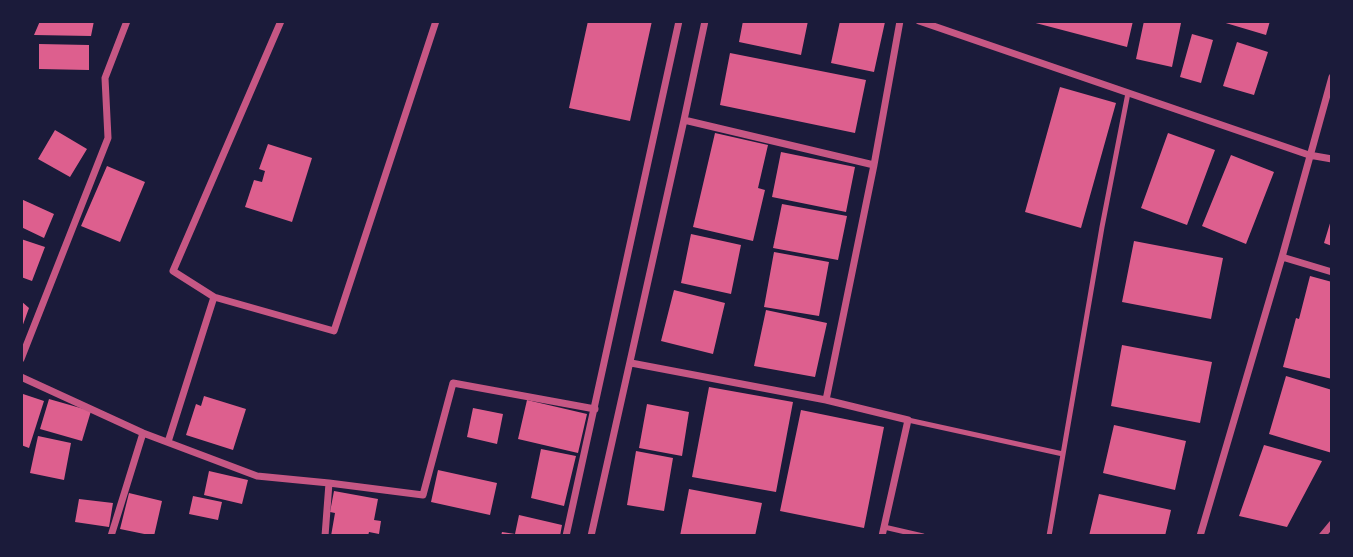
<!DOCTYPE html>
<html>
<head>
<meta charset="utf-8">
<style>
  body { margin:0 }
  #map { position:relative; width:1353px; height:557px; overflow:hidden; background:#1b1b3a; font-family:"Noto Sans",sans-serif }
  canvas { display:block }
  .frame { position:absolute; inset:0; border:23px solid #1b1b3a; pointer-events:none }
</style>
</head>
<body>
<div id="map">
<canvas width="1353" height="557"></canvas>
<div class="frame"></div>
</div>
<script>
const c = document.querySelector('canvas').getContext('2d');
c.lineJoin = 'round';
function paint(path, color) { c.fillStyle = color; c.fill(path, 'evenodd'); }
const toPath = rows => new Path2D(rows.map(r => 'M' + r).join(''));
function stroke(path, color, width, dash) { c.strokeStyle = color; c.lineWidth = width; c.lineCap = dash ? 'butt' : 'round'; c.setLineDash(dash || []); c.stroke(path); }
paint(toPath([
  [40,21,94,21,91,36,34,35],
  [588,21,652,21,630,121,569,108],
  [743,21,808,21,801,55,739,42],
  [840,21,885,22,874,72,831,63],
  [1028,21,1133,21,1127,47],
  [1144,21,1173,21,1181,23,1172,67,1136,59],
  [1219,21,1270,21,1266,35],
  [1192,34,1213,40,1201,83,1180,77],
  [1237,42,1268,52,1254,95,1223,86],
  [39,44,89,45,89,70,39,69],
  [730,53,866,80,855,133,720,105],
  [1060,87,1116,103,1081,228,1025,212],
  [55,130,87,149,70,177,38,159],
  [715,133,768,145,758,188,765,190,753,241,693,227],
  [1168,133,1215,150,1187,225,1141,208],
  [268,144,312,158,292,222,245,207,254,180,262,182,265,171,259,169],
  [781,152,855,167,846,212,772,197],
  [1231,155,1274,172,1246,244,1202,226],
  [107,166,145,182,120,242,81,226],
  [21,199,54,214,44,238,21,227],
  [782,204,847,216,838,260,773,248],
  [1331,220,1332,220,1332,246,1324,243],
  [691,234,741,245,731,294,681,283],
  [21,239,45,247,32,281,21,277],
  [1134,241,1223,258,1211,319,1122,302],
  [774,252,829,262,819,316,764,307],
  [1310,276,1332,282,1332,379,1283,367,1296,318,1299,319],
  [674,290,725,303,713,354,661,341],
  [21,301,29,308,21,330],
  [766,310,827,323,815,377,754,366],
  [1122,345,1212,362,1200,423,1111,406],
  [1286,376,1332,390,1332,453,1269,434],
  [709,387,793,402,776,492,692,477],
  [23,394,44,401,29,448,21,445,21,402],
  [204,396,246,409,233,450,186,435,196,404,201,406],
  [49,399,91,411,82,441,40,429],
  [527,400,587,414,578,453,518,439],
  [647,404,689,412,682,456,639,448],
  [473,408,503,414,497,444,467,437],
  [801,410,884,427,864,528,780,511],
  [1114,425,1186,441,1175,490,1103,473],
  [38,436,71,443,64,480,30,473],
  [1264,445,1322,461,1287,527,1239,516],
  [541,449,576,456,564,506,531,498],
  [636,451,673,458,664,511,627,505],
  [438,470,497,483,490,515,431,502],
  [209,471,248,480,242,504,204,495],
  [689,489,762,503,755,536,680,536],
  [334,491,378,499,374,520,381,521,379,534,369,532,368,536,331,536,335,513,330,512],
  [129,493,162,501,154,536,120,529],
  [1099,494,1171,510,1165,536,1089,536],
  [193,496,222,502,218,520,189,514],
  [79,499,113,503,109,527,75,522],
  [519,515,562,525,560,536,501,536,502,532,515,534]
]), '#dd5f8e');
stroke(toPath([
  [908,420,1063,454],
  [884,527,923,536],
  [1049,536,1102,227,1128,93]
]), '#c65784', 5);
stroke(toPath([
  [919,21,1309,155,1332,159],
  [684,120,874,165],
  [1282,257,1332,272],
  [214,297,173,271,281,21],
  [21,359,108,138,105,78,127,21],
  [631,363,826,400,908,420,882,536],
  [21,377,143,433,257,476,329,483,423,495,453,383,595,409],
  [826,400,874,165,900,21],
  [168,442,214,297,334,331,436,21],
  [111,536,143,433],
  [325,536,329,483],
  [566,536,679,21],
  [591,536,684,120,705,21],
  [1200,536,1282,257,1332,77],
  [1322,536,1332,524]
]), '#c65784', 7);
</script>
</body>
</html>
